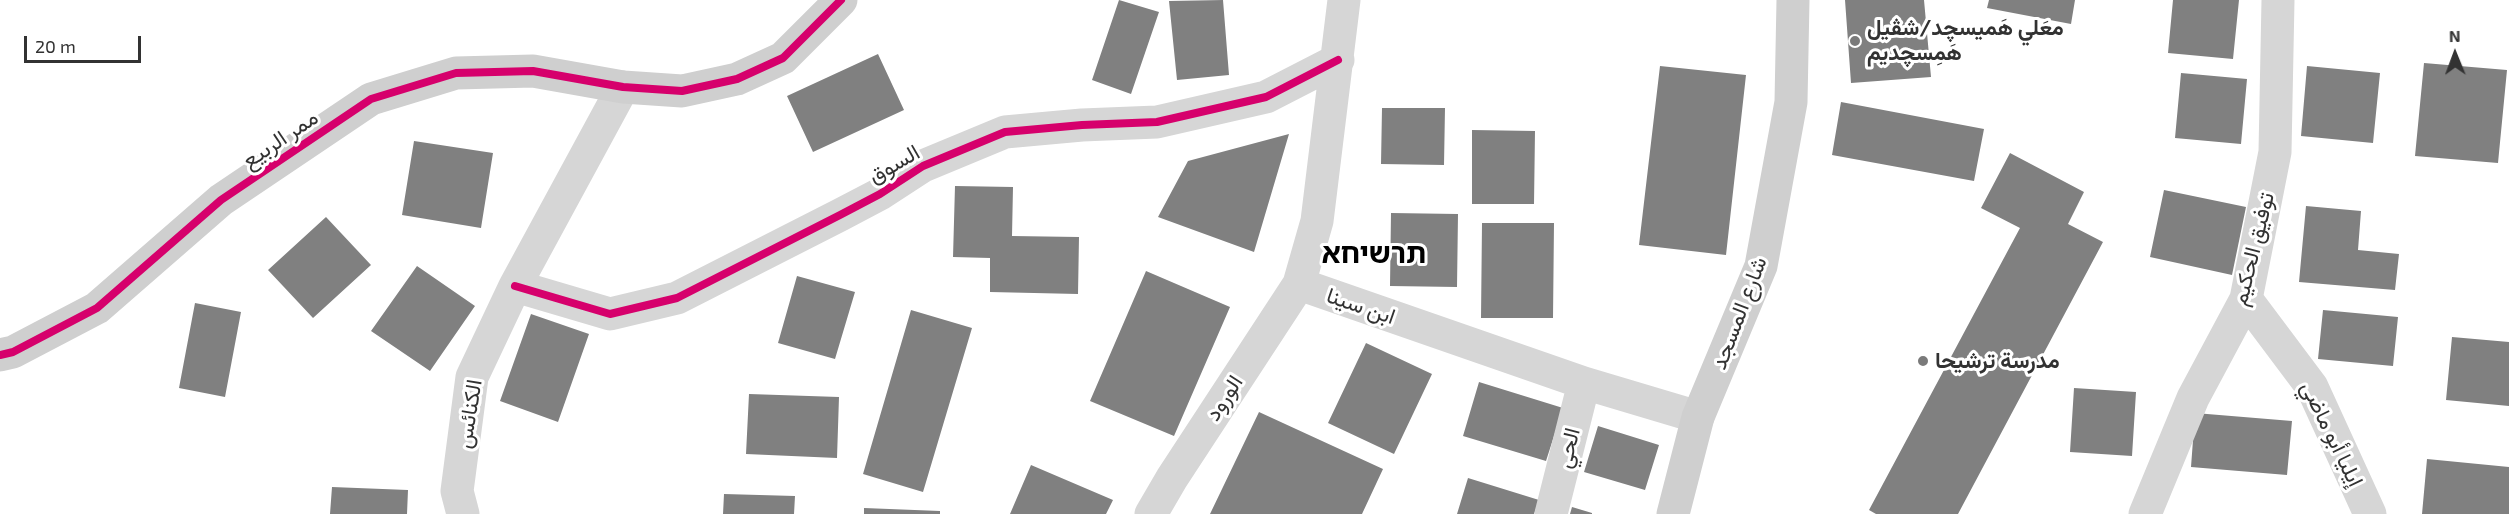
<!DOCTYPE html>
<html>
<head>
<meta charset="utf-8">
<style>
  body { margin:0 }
  #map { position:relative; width:2509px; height:514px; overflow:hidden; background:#fff; font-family:"Exo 2",sans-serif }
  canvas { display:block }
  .north { position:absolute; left:2425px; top:24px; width:60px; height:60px; -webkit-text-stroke:4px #fff; paint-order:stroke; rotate:359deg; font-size:16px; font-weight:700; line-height:24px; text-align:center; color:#323232 }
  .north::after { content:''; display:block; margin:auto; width:21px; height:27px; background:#323232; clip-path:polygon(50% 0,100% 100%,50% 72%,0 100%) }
  .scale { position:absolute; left:24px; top:36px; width:117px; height:27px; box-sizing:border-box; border:3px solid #323232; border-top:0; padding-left:8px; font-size:18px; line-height:21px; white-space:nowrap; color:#323232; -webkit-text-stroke:4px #fff; paint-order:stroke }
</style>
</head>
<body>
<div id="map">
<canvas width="2509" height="514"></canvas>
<div class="north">N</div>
<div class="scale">20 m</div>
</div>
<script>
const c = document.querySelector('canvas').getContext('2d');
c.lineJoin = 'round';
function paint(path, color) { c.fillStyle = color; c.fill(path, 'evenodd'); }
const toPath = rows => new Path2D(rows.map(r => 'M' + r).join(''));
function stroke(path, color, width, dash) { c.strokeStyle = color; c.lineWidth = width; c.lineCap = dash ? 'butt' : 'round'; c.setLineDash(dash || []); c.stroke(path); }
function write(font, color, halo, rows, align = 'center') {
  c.font = font + ' "Exo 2",Vazirmatn,"Noto Sans Hebrew",sans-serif'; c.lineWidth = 6; c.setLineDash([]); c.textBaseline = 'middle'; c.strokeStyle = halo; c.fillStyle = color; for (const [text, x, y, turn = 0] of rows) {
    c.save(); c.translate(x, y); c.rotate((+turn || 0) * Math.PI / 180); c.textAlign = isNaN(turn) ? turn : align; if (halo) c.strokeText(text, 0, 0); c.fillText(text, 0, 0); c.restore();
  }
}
paint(toPath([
  [1119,0,1159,12,1131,94,1092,80],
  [1223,0,1229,75,1177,80,1169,1],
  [1845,0,1924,0,1931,77,1851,83],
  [1989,0,2075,0,2071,24,1987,8],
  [2173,0,2239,0,2233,59,2168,53],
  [878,54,904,110,813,152,787,96],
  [2424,63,2507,70,2498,163,2415,156],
  [1660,66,1746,75,1726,255,1639,245],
  [2307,66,2380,73,2373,143,2301,136],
  [2181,73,2247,79,2241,144,2175,138],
  [1841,102,1984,129,1974,181,1832,155],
  [1382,108,1445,108,1444,165,1381,164],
  [1472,130,1535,131,1534,204,1472,204],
  [1289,134,1254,252,1158,217,1188,161],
  [414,141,493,153,481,228,402,215],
  [2010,153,2084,192,2068,224,2103,242,1958,514,1876,514,1869,510,2020,228,1981,208],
  [955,186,1013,187,1012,236,1079,237,1078,294,990,292,990,258,953,257],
  [2164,190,2246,207,2232,275,2150,257],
  [2306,206,2361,211,2358,250,2399,254,2395,290,2299,282],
  [1391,213,1458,214,1457,287,1390,286],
  [326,217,371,265,313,318,268,270],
  [1482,223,1554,223,1553,318,1481,318],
  [417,266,475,306,430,371,371,331],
  [1146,271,1230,307,1174,436,1090,401],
  [797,276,855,292,835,359,778,343],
  [195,303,241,312,225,397,179,388],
  [911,310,972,328,923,492,863,474],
  [2323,310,2398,317,2393,366,2318,359],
  [531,314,589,334,558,422,500,401],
  [2452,337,2509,342,2509,406,2446,400],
  [1366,343,1432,374,1394,454,1328,423],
  [1479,382,1563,408,1546,461,1463,436],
  [2074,388,2136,392,2132,456,2070,452],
  [749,394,839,397,837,458,746,454],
  [1259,412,1383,469,1362,514,1210,514],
  [2195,413,2292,421,2287,475,2191,467],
  [1598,426,1659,445,1645,490,1584,472],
  [2427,459,2509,467,2509,514,2422,514],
  [1031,465,1113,500,1106,514,1010,514],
  [1468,478,1539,500,1534,514,1457,514],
  [332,487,408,490,407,514,330,514],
  [724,494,795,496,794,514,723,514],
  [1572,507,1592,513,1592,514,1570,514],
  [864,508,940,511,940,514,864,514]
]), '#808080');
stroke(toPath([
  [1344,0,1317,221,1299,284,1584,383,1698,417],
  [515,286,610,314,677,298,840,215,880,194,923,166,1005,132,1082,125,1157,122,1266,97,1338,60],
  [2246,299,2312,387,2370,514],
  [463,514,457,491,472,377,515,286,623,87],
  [1151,514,1172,478,1299,284],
  [1551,514,1584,383],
  [2145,514,2193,398,2246,299,2275,152,2278,0]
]), '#d6d6d6', 33);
stroke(toPath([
  [0,355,13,352,97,308,221,200,371,99,456,73,533,71,623,87,682,91,737,79,783,58,841,0],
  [1673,514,1698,417,1761,266,1791,102,1793,0]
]), '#cfcfcf', 33);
stroke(toPath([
  [515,286,610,314,677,298,840,215,880,194,923,166,1005,132,1082,125,1157,122,1266,97,1338,60],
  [0,355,13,352,97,308,221,200,371,99,456,73,533,71,623,87,682,91,737,79,783,58,841,0]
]), '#d6006c', 8);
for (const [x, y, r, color] of [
  [1855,41,6,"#7a7a7a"],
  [1923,361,6,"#7a7a7a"]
]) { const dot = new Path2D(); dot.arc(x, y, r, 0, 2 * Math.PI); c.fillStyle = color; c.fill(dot); stroke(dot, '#fff', 2); }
write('bold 22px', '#323232', '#fff', [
  ["معَلي هَميسچد/شڤيل",1867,28],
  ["هَمِسچديم",1867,53],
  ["مدرسة ترشيحا",1935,361]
], 'left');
write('22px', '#323232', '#fff', [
  ["ممر الربيع",280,139,-34],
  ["السوق",894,164,-30],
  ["توفيق الحكيم",2253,249,-76],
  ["ابن سينا",1361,306,19],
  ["شارع المسجد",1739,313,-69],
  ["الورود",1224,398,-57],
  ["الكنائس",469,414,-81],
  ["إيليا أبو ماضي",2332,434,64],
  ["الحي",1568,448,-76]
]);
write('bold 28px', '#000', '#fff', [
  ["תרשיחא",1374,254]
]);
</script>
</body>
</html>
